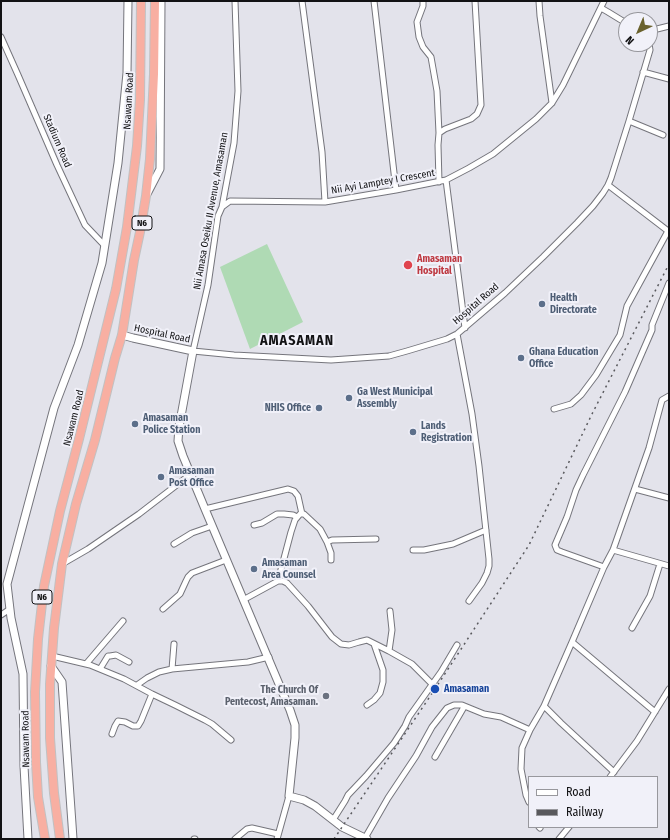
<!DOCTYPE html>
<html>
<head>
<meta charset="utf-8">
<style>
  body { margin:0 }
  #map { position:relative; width:670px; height:840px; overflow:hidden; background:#e3e3eb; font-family:"Fira Sans Condensed",sans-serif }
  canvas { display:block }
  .frame { position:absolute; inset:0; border:2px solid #121214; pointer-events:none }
  .legend { position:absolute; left:528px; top:776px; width:130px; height:52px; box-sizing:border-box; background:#f1f1f9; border:1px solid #98989d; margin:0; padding:5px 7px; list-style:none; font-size:12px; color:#121214 }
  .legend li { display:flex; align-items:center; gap:8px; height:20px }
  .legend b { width:20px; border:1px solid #98989d }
  .north { position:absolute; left:618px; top:12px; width:40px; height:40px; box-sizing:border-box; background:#f1f1f9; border:1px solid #98989d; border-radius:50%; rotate:224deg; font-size:11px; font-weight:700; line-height:16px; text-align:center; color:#121214 }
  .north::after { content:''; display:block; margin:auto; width:14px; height:18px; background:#6a622e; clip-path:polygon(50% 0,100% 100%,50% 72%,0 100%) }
</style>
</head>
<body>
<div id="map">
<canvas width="670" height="840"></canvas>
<div class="frame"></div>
<ul class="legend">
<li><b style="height:5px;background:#fff"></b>Road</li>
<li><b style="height:5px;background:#59595d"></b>Railway</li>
</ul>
<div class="north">N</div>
</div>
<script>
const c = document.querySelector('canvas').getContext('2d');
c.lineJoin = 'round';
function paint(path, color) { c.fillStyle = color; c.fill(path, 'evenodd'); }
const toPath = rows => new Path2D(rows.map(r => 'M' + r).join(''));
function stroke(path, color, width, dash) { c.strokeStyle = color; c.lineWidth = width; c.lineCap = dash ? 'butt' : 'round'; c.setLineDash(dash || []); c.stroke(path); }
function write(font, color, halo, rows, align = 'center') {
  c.font = font + ' "Fira Sans Condensed",sans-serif'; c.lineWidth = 4; c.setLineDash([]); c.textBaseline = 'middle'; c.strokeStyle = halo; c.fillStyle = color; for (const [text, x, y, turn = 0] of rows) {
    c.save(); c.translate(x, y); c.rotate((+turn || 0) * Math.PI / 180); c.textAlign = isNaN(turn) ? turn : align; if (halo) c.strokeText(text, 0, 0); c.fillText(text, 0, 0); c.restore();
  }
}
paint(toPath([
  [267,244,303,322,250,349,220,267]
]), '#afdab4');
const minor = toPath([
  [235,1,238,91,234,143,222,207,218,216,208,285,193,351,234,355,331,360,389,356,407,351,447,339,457,334,505,293,543,257,577,223,593,206,603,193,608,185,611,178,629,121,650,50,649,44],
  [302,1,322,152,325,202],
  [374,1,396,190],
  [423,1,423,6,417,22,419,37,423,47,431,57,437,91,439,133],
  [539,1,540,16,552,103],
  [601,8,608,12,626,23],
  [650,32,657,29,669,26],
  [1,37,18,75,57,165,85,225,105,246],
  [643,72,669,79],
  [629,121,663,135],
  [446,180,465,328],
  [439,182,438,145,439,133,445,129,471,119,477,114,481,105,475,1],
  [222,207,230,201,325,202,396,190,446,180,469,168,493,154,536,119,552,103,563,85,604,1],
  [457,334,472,414,479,466,489,559,489,566,487,573,482,583,469,601],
  [554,409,571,404,581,395,596,375,620,335,627,306,668,231,608,185],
  [635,489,669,498],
  [205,509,288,489,294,491,298,496,302,514],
  [254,525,262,523,277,514,284,514,293,515,297,517],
  [327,542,332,540,376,539],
  [174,544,192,533,212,526],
  [413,550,424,550,453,544,486,530],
  [613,550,669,566],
  [62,564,88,549,139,514,191,474],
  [604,567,562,552,557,550,555,545,567,517,576,490,583,475,625,392,652,330,652,325,669,283],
  [278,581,291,532,295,520,300,514,304,514,320,529,327,542,331,553,331,560],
  [243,600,278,581,283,581,287,583,308,606,332,637,341,644,349,645,359,642,367,640,389,651,412,664,432,684],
  [163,609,180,594,186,581,188,577,192,573,226,560],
  [1,615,10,609],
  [632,628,650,596,660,564],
  [572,642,655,712],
  [389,651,392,630,390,611],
  [52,656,90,665,124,679,152,694,175,705,205,720,212,724,231,740],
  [86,664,123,621],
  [100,669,108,656,110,656,116,655,129,662],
  [172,669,174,644],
  [137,685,147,678,159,672,172,669,248,662,269,657],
  [367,705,374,700,380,693,383,682,383,670,374,644],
  [544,706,561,723,614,772],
  [112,734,115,726,118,721,125,722,133,726,138,726,141,721,152,694],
  [435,757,464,707],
  [610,777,637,741,669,689],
  [529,802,526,795,521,769,522,748,530,730],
  [333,820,345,801,348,795,366,776,394,743,405,726,409,717,441,672,457,645],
  [539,827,540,828],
  [365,838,388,798,416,756,432,727,447,708,454,705,462,705,484,714,501,717,530,730,544,706,572,642,604,567,613,550,649,448,662,400,669,396],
  [194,839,195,839],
  [235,839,247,829,252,828,278,834],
  [277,839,289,796],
  [559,839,569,827]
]);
const secondary = toPath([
  [147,194,160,169,161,1],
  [122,335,133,338,193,351,179,427,178,441,183,456,205,509,290,710,295,725,295,738,289,796,304,800,315,806,342,827,367,839],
  [51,666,62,682,72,824,73,839],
  [28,839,24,766,23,674,11,618,7,584,54,408,78,345,102,263,118,163,127,73,128,1]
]);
const trunk = toPath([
  [45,839,38,797,36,762,35,692,38,639,44,586,60,511,79,439,116,289,127,227,137,146,140,100,141,1],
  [60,839,54,793,50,738,50,684,54,628,62,564,76,504,95,440,115,358,122,335,134,260,140,232,146,196,150,159,154,74,155,1]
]);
stroke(minor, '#75757c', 7);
stroke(secondary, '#75757c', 9);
stroke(trunk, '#c1c1c2', 10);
stroke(minor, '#fff', 5);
stroke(secondary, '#fff', 7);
stroke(trunk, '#f8afa2', 8);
stroke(toPath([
  [334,839,435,689,529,545,592,414,669,264]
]), '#59595d', 1.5, [2, 4]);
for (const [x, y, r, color] of [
  [408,265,5,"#e0444e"],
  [542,304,4,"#5c6f8a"],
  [521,358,4,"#5c6f8a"],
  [349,398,4,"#5c6f8a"],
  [319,408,4,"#5c6f8a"],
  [135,424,4,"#5c6f8a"],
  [413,432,4,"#5c6f8a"],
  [161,477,4,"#5c6f8a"],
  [254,569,4,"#5c6f8a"],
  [435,689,5,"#1a4fb4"],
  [326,696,4,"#6b7280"]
]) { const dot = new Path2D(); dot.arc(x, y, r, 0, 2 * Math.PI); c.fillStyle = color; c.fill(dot); stroke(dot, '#f1f1f9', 1.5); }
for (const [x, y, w] of [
  [142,223,20],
  [42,597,20]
]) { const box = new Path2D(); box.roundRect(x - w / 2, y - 7, w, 14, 3); c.fillStyle = '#f1f1f9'; c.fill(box); stroke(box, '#121214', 1); }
write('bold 9px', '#121214', null, [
  ["N6",142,223],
  ["N6",42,597]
]);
write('10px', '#121214', '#f1f1f9', [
  ["Nsawam Road",129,101,-87],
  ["Stadium Road",57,141,67],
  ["Nii Ayi Lamptey I Crescent",383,182,-10],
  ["Nii Amasa Oseiku II Avenue, Amasaman",211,211,-80],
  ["Hospital Road",476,304,-41],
  ["Hospital Road",162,334,12],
  ["Nsawam Road",74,418,-76],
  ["Nsawam Road",26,739,-91]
]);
write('bold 10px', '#be3a42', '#f1f1f9', [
  ["Amasaman",417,259],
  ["Hospital",417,271]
], 'left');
write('bold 10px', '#4e5e75', '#f1f1f9', [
  ["Health",550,298],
  ["Directorate",550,310],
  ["Ghana Education",529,352],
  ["Office",529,364],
  ["Ga West Municipal",357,392],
  ["Assembly",357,404],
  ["NHIS Office",311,408,"right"],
  ["Amasaman",143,418],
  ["Police Station",143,430],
  ["Lands",421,426],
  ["Registration",421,438],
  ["Amasaman",169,471],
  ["Post Office",169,483],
  ["Amasaman",262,563],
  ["Area Counsel",262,575]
], 'left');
write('bold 10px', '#164399', '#f1f1f9', [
  ["Amasaman",444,689]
], 'left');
write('bold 10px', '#5b616d', '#f1f1f9', [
  ["The Church Of",318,690],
  ["Pentecost, Amasaman.",318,702]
], 'right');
c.letterSpacing = '1px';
write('bold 14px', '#121214', '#f1f1f9', [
  ["AMASAMAN",297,341]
]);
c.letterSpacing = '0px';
</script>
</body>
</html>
